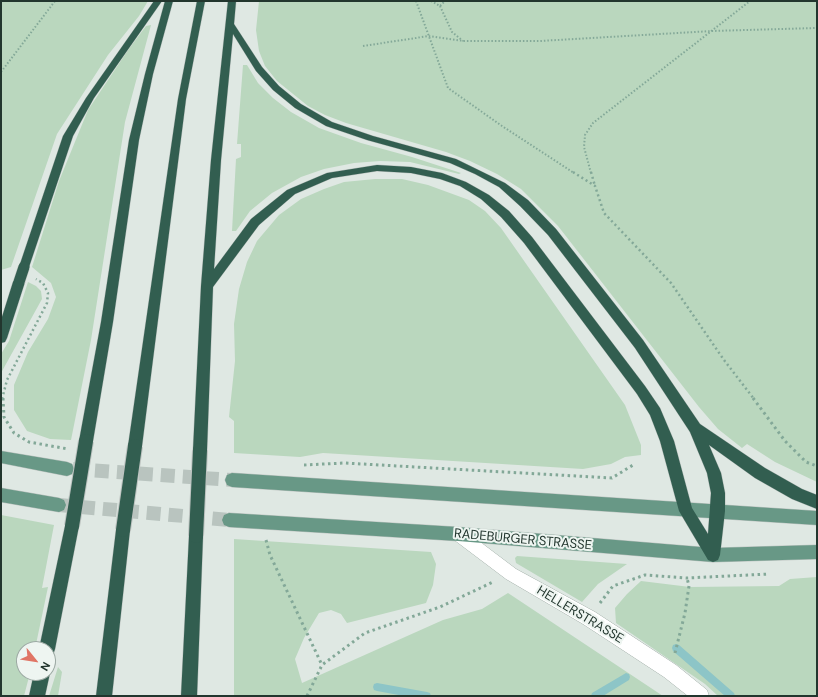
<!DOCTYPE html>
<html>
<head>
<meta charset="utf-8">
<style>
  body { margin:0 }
  #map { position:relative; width:818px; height:697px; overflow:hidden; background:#dfe8e3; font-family:"DM Sans",sans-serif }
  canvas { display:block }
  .frame { position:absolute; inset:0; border:2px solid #22362e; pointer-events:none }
  .north { position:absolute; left:16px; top:641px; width:40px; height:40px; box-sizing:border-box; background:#eef5f1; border:1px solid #9ca9a3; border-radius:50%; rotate:120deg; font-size:11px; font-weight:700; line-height:16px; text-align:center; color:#22362e }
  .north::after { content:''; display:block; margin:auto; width:14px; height:18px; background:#e07565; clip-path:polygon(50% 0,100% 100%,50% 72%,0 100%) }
</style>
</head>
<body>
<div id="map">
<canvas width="818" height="697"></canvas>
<div class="frame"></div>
<div class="north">N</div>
</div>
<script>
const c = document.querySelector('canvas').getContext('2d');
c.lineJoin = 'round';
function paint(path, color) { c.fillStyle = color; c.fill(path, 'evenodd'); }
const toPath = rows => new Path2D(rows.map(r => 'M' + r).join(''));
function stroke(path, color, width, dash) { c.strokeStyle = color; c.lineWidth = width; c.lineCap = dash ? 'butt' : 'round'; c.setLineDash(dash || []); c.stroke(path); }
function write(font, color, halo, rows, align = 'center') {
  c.font = font + ' "DM Sans",sans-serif'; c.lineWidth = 4; c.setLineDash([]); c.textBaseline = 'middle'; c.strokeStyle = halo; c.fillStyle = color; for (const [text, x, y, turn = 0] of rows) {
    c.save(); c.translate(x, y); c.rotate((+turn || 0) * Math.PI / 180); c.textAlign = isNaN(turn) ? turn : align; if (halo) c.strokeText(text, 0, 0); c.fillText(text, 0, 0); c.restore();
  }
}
paint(toPath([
  [1,1,148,1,139,16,108,55,57,134,11,267,1,270],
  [259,1,817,1,817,482,775,462,747,444,742,448,718,429,699,407,558,226,521,189,497,174,470,161,446,152,346,123,325,115,308,106,277,81,265,66,259,51,256,30],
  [151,25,125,122,91,340,71,440,50,439,27,431,14,410,14,385,28,352,48,319,56,297,51,283,32,267,59,181,88,110,128,50,146,26],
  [243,65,247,65,258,83,273,98,291,112,319,128,361,143,412,157,461,173,459,174,410,162,380,161,354,163,324,169,301,177,272,193,250,211,236,231,232,231,236,159,241,157,241,144,237,144],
  [375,179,402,179,428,185,469,200,485,211,501,228,625,405,641,445,641,455,625,457,611,464,583,469,323,453,300,457,234,453,234,421,229,417,235,361,234,324,239,289,247,262,257,241,279,215,301,199,324,189,344,182],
  [28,282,36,286,41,291,42,299,1,373,1,354,9,341],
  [1,515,54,525,42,588,48,587,35,649,24,649,24,673,30,673,24,696,1,696],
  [234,539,431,552,436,564,433,585,426,603,347,623,341,614,331,610,319,613,304,638,295,659,302,683,443,620,482,609,508,593,663,696,234,696],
  [517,556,627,564,598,584,582,602,516,563,515,558],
  [817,577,817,696,718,696,705,684,616,623,615,608,627,594,641,581,690,587,779,586,790,579],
  [58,667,62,672,58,696,49,696]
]), '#bad7be');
paint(toPath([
  [676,644,679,645,734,693,735,696,725,696,673,651,672,648,673,645,676,644],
  [626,673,629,674,630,677,629,680,603,696,591,696,592,693,626,673],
  [377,683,427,692,430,693,431,696,404,696,377,691,374,690,373,687,374,684,377,683]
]), '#8dc5c7');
stroke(toPath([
  [73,469,232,480],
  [59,505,229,520]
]), '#b9c4bf', 14, [14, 8]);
const minor = toPath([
  [458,527,463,529,516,569,595,612,676,665,707,690,709,696,688,696,664,677,583,624,506,579,453,539,451,534,453,529,458,527]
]);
const major = toPath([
  [1,451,67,462,72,464,74,469,72,474,67,476,1,463,1,451],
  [232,473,817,511,817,525,232,487,227,485,225,480,227,475,232,473],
  [1,488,59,498,64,500,66,505,64,510,59,512,1,502,1,488],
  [229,513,458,527,713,548,817,545,817,559,713,562,458,541,229,527,224,525,222,520,224,515,229,513]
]);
const highway = toPath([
  [154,1,162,1,94,98,73,136,29,267,28,270,24,271,20,270,19,267,63,136,86,98,154,1],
  [165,1,173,1,153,74,139,140,113,322,93,441,91,445,86,447,81,445,79,441,101,322,129,140,145,74,165,1],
  [197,1,205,1,186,99,142,446,140,450,135,452,130,450,128,446,178,99,197,1],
  [228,1,236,1,234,24,262,67,279,86,301,104,332,122,373,136,456,159,505,183,528,200,556,229,643,340,700,424,765,468,802,489,817,495,817,509,792,499,755,478,709,445,721,473,725,493,725,511,720,555,718,560,713,562,708,560,679,511,660,441,650,415,637,394,524,243,501,217,481,199,460,186,440,179,411,173,377,171,332,178,295,194,259,225,213,287,207,450,205,454,200,456,195,454,193,450,201,286,211,160,228,1],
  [233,34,256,71,273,90,295,108,326,126,367,140,450,163,475,174,499,187,520,206,548,235,635,348,690,432,707,473,711,493,708,534,692,508,674,441,660,408,645,386,532,237,509,211,489,195,466,182,442,173,411,167,377,165,327,173,287,190,251,219,214,269,221,160,233,34],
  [19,278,23,279,25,282,7,338,5,342,1,343,1,320,13,282,15,279,19,278],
  [72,519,77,521,79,526,55,649,53,655,48,657,48,649,39,649,65,526,67,521,72,519],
  [123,523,128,525,130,530,112,696,96,696,116,530,118,525,123,523],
  [196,529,201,531,203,536,197,696,181,696,189,536,191,531,196,529],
  [48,668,50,673,45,696,29,696,34,673,48,673,48,668]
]);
stroke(minor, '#a3afa9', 1);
stroke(major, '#bdc3c0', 1);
stroke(highway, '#bdc3c0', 1);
stroke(toPath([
  [416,1,448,88,502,126,574,173],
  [431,1,440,6,445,1],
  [440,6,452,32,463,41],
  [363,46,429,36,464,41,540,41,712,31,817,28],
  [1,72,55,1],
  [591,173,584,147,585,135,593,123,750,1]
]), '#83a898', 2, [1.5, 2]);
stroke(toPath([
  [573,172,595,186,604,213,671,283,724,360,754,399],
  [591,172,595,186],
  [2,399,7,380,47,303,48,293,43,283,36,279]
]), '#83a898', 2.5, [2, 3]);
stroke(toPath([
  [3,398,4,417,14,433,29,442,68,449],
  [753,398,785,441,806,462,817,466],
  [304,465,344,463,612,478,633,465],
  [266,540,270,555,322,665],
  [600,603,613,586,645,575,687,578,769,574],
  [675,653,685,613,689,586,687,578],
  [307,696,322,665,365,633,440,607,493,582]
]), '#83a898', 3, [2.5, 3.5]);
paint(minor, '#fff');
paint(major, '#689886');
paint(highway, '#325e50');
const highwayBridgeFar1 = toPath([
  [19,282,24,267]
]);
const highwayBridge = toPath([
  [72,526,86,441],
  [123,530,135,446],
  [196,536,200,450]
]);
stroke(highwayBridgeFar1, '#bdc3c0', 12, []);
stroke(highwayBridge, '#bdc3c0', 16, []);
stroke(highwayBridgeFar1, '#325e50', 11);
stroke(highwayBridge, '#325e50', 14);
write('13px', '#22362e', '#eef5f1', [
  ["RADEBURGER STRASSE",523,540,5],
  ["HELLERSTRASSE",580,615,31]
]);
</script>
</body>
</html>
